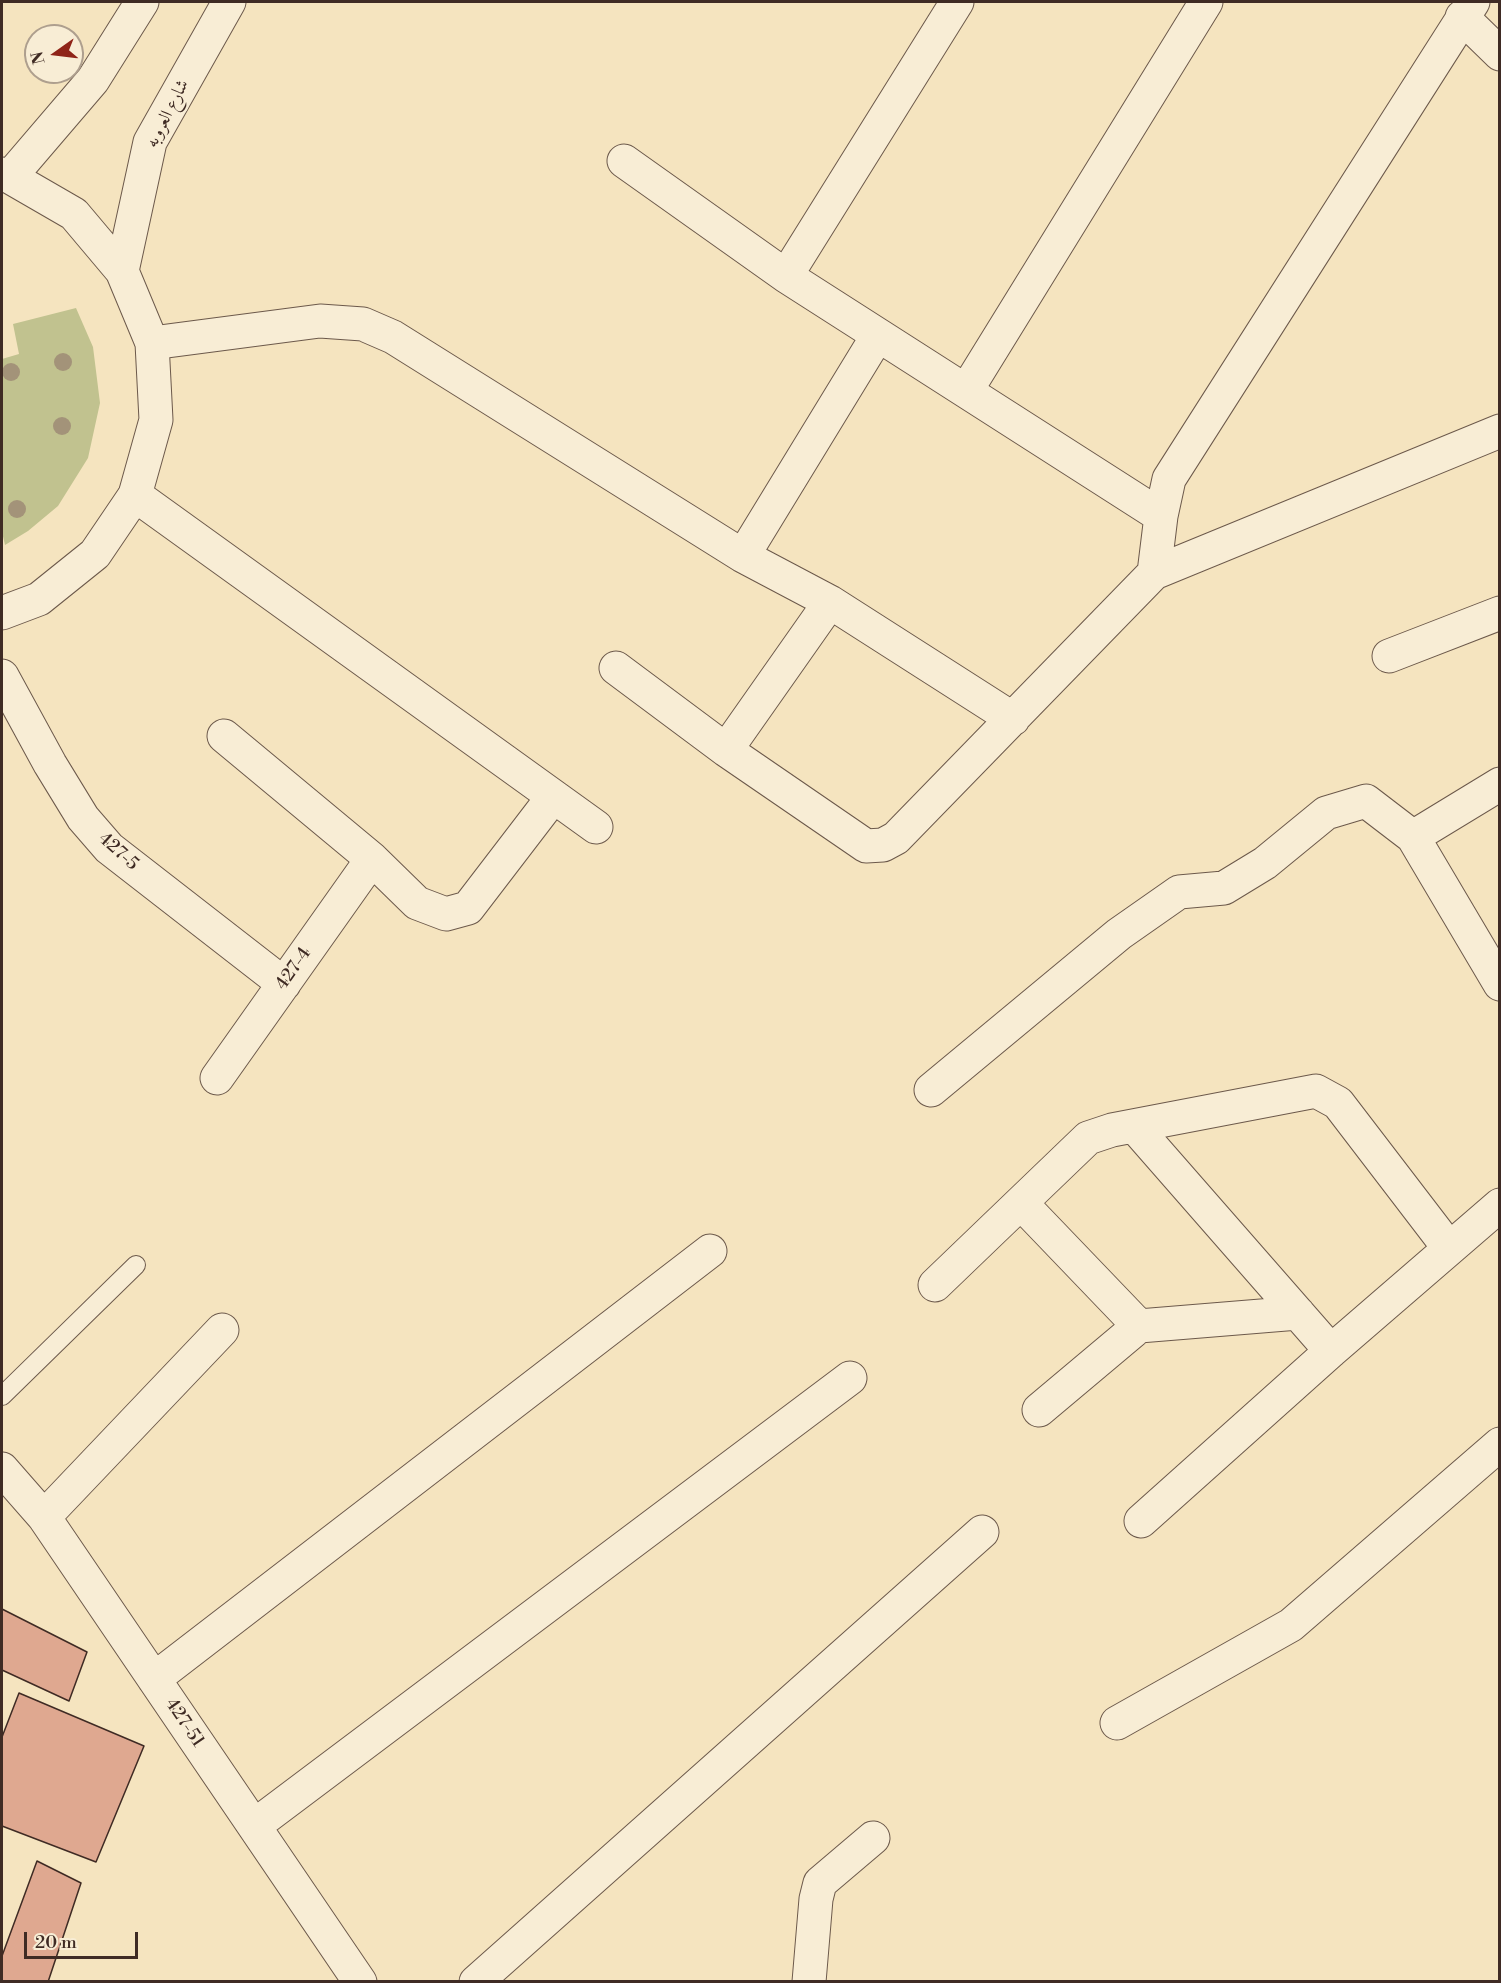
<!DOCTYPE html>
<html>
<head>
<meta charset="utf-8">
<style>
  body { margin:0 }
  #map { position:relative; width:1501px; height:1983px; overflow:hidden; background:#f5e4bf; font-family:"Libre Bodoni",serif }
  canvas { display:block }
  .frame { position:absolute; inset:0; border:3px solid #3f2b24; pointer-events:none }
  .north { position:absolute; left:24px; top:24px; width:60px; height:60px; box-sizing:border-box; background:#f8edd5; border:2px solid #ae9f8e; border-radius:50%; rotate:256deg; font-size:16px; font-weight:700; line-height:24px; text-align:center; color:#3f2b24 }
  .north::after { content:''; display:block; margin:auto; width:21px; height:27px; background:#8f2418; clip-path:polygon(50% 0,100% 100%,50% 72%,0 100%) }
  .scale { position:absolute; left:24px; top:1932px; width:114px; height:27px; box-sizing:border-box; border:3px solid #3f2b24; border-top:0; padding-left:8px; font-size:18px; line-height:21px; white-space:nowrap; color:#3f2b24; -webkit-text-stroke:4px #f8edd5; paint-order:stroke }
</style>
</head>
<body>
<div id="map">
<canvas width="1501" height="1983"></canvas>
<div class="frame"></div>
<div class="north">N</div>
<div class="scale">20 m</div>
</div>
<script>
const c = document.querySelector('canvas').getContext('2d');
c.lineJoin = 'round';
function paint(path, color) { c.fillStyle = color; c.fill(path, 'evenodd'); }
const toPath = rows => new Path2D(rows.map(r => 'M' + r).join(''));
function stroke(path, color, width, dash) { c.strokeStyle = color; c.lineWidth = width; c.lineCap = dash ? 'butt' : 'round'; c.setLineDash(dash || []); c.stroke(path); }
function write(font, color, halo, rows, align = 'center') {
  c.font = font + ' "Libre Bodoni",Amiri,serif'; c.lineWidth = 4.5; c.setLineDash([]); c.textBaseline = 'middle'; c.strokeStyle = halo; c.fillStyle = color; for (const [text, x, y, turn = 0] of rows) {
    c.save(); c.translate(x, y); c.rotate((+turn || 0) * Math.PI / 180); c.textAlign = isNaN(turn) ? turn : align; if (halo) c.strokeText(text, 0, 0); c.fillText(text, 0, 0); c.restore();
  }
}
paint(toPath([
  [76,308,93,347,100,403,88,458,58,506,28,531,5,545,2,532,2,359,19,354,13,324]
]), '#c1c28f');
const building = toPath([
  [2,1609,87,1652,69,1701,2,1670,2,1609],
  [19,1693,144,1746,96,1862,2,1826,2,1737,19,1693],
  [37,1861,81,1883,48,1982,2,1982,2,1956,37,1861]
]);
paint(building, '#dfa890');
stroke(building, '#3f2b24', 1.5);
const service = toPath([
  [2,1396,136,1265]
]);
const minor = toPath([
  [1462,17,1500,54],
  [624,161,786,276,1161,516],
  [786,276,957,2],
  [152,343,320,321,363,324,393,337,743,556,830,602,1013,719],
  [966,391,1206,2],
  [135,495,596,827],
  [743,556,878,335],
  [1154,573,1161,516,1169,479,1473,2],
  [1389,656,1500,613],
  [616,668,726,750,866,846,883,845,896,838,1154,573,1500,431],
  [2,676,50,764,83,818,109,848,284,984],
  [224,736,372,859,417,903,446,914,468,908,553,797],
  [726,750,830,602],
  [1413,837,1500,784],
  [217,1078,372,859],
  [931,1090,1119,934,1179,892,1224,888,1265,863,1326,813,1366,801,1413,837,1500,984],
  [1135,1127,1331,1351],
  [1021,1203,1139,1326],
  [935,1285,1088,1138,1112,1130,1316,1091,1338,1103,1449,1248],
  [1039,1410,1139,1326,1298,1313],
  [2,1469,44,1517,360,1982],
  [44,1517,222,1330],
  [1141,1521,1331,1351,1500,1205],
  [154,1679,710,1251],
  [1117,1723,1291,1625,1500,1444],
  [254,1826,850,1378],
  [476,1982,982,1532],
  [809,1982,816,1899,820,1883,873,1838]
]);
const tertiary = toPath([
  [2,174,10,177,74,214,122,271,152,343,156,420,135,495,95,554,39,599,2,613],
  [10,177,93,80,142,2],
  [122,271,150,142,229,2]
]);
stroke(service, '#6c594b', 20);
stroke(minor, '#6c594b', 35);
stroke(tertiary, '#6c594b', 35);
stroke(service, '#f8edd5', 18);
stroke(minor, '#f8edd5', 33);
stroke(tertiary, '#f8edd5', 33);
c.fillStyle = '#a39379';
for (const [x, y] of [
  [63,362],
  [11,372],
  [62,426],
  [17,509]
]) { c.beginPath(); c.arc(x, y, 9, 0, 2 * Math.PI); c.fill(); }
write('18px', '#3f2b24', '#f8edd5', [
  ["شارع العروبه",168,114,-63],
  ["427-5",118,852,42],
  ["427-4",294,969,-55],
  ["427-51",184,1723,56]
]);
</script>
</body>
</html>
